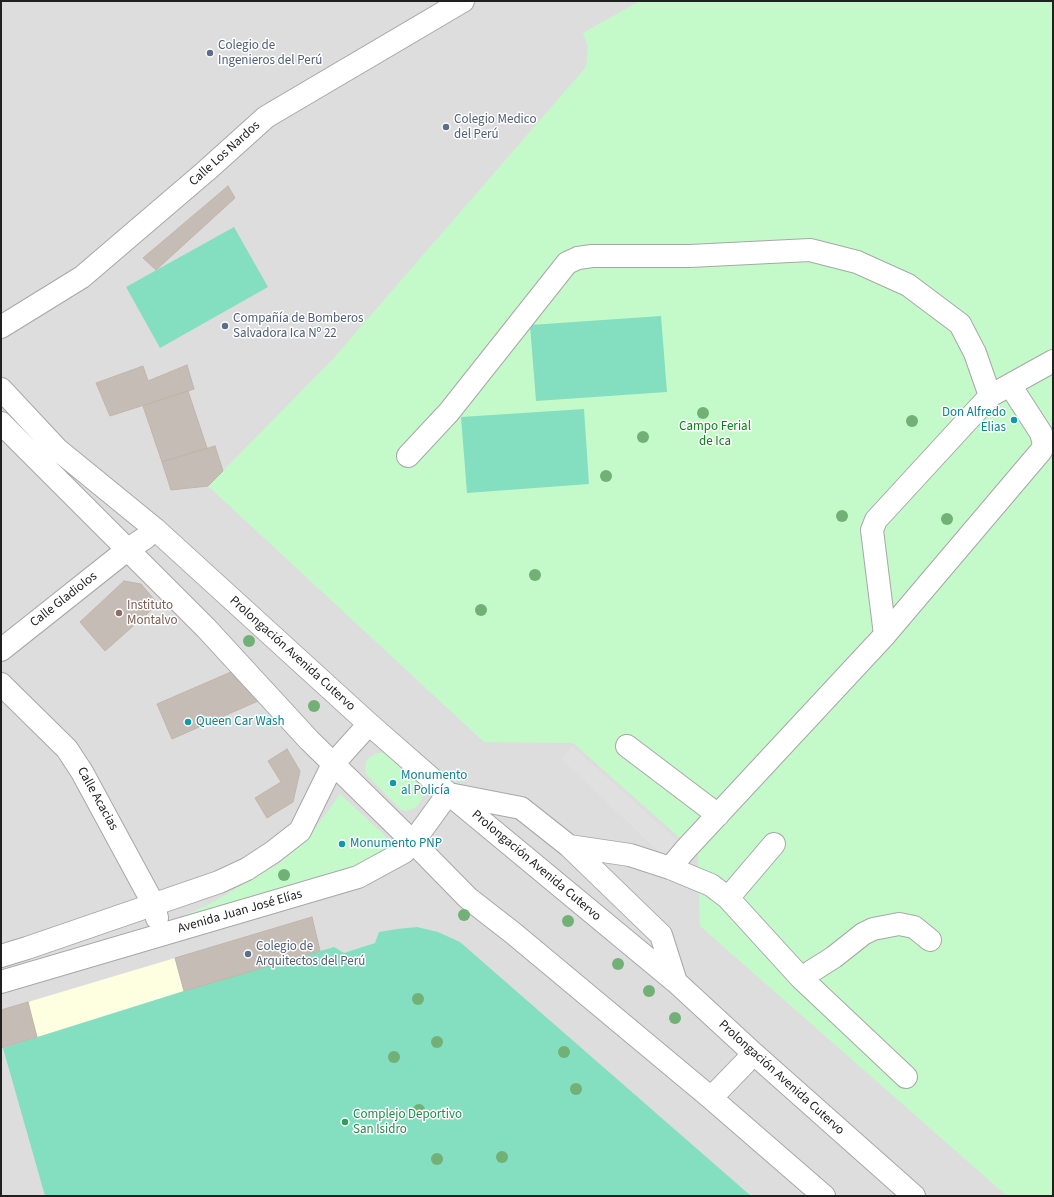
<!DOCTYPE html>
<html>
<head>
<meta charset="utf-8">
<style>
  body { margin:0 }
  #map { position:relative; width:1054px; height:1197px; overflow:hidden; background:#f0ede6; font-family:"Source Sans 3",sans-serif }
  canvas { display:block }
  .frame { position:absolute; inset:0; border:2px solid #202020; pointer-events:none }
</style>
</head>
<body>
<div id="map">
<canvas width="1054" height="1197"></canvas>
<div class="frame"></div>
</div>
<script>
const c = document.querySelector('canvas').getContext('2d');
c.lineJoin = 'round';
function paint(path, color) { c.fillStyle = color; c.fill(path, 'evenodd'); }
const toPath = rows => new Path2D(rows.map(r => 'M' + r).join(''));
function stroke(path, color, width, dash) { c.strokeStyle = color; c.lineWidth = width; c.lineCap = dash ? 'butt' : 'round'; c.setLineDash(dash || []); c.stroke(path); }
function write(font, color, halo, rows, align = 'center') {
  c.font = font + ' "Source Sans 3",sans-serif'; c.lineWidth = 3; c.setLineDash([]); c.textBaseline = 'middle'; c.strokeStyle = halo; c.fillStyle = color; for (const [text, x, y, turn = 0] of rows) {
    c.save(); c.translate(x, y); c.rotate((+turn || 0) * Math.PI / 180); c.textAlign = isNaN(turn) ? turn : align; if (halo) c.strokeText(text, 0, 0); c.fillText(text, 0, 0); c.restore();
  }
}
paint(toPath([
  [1,1,1053,1,1053,1196,1,1196]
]), '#dedddd');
paint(toPath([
  [175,958,184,991,37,1037,28,1002]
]), '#feffe1');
paint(toPath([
  [640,1,1053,1,1053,1196,1007,1196,700,926,698,854,573,743,484,742,208,486,332,360,586,67,588,47,583,33],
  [379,753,384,753,388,756,420,785,423,795,419,804,415,808,406,811,401,810,367,775,365,771,366,761,374,754],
  [340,794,394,844,356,867,170,923,215,901,280,863,306,840,326,814]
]), '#c4faca');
paint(toPath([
  [234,227,268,287,160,348,126,287],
  [661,316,667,392,536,401,530,325],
  [584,409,589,484,467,493,461,417],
  [417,927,438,932,460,942,751,1196,45,1196,3,1048,184,991,334,947,344,953,375,943,379,932,397,929]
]), '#84dfc0');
paint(toPath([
  [572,746,694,856,680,872,561,759]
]), '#e0e0e0');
const building = toPath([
  [228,186,235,198,156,270,143,258,228,186],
  [187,365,194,389,110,416,96,383,143,366,148,381,187,365],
  [188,391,207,448,162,462,143,406,188,391],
  [215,446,223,471,208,486,171,490,162,462,215,446],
  [124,581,141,584,158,604,105,651,80,622,124,581],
  [231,672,258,701,172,739,157,704,231,672],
  [287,749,300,771,293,802,267,818,255,798,281,782,268,761,287,749],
  [312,917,320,951,184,991,175,958,312,917],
  [28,1002,37,1037,1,1048,1,1010,28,1002]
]);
paint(building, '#c5bdb5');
stroke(building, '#c2b5a8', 1);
const minor = toPath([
  [1,327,82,277,206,171,266,117,463,1],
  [1,389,57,449,155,529,369,724,449,794,676,982,753,1053,914,1196],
  [1,423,206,628,309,740,413,842,468,898,513,933,711,1098,824,1196],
  [408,456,449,412,567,263,578,258,592,256,690,256,810,250,857,262,908,285,960,324,975,353,990,396],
  [885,635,872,530,876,520,990,396,1053,361],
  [1,650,127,550,145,538,155,529],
  [1,684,67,749,82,772,154,905,157,918],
  [627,746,718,815],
  [569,846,630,855,670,868,685,850,885,635,1041,451,1044,444,1041,433,1010,385],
  [670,868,711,885,728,898,801,978,834,957,863,934,873,929,899,924,914,927,930,940],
  [728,898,774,844],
  [1,956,27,948,219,882,247,869,273,852,300,831,333,764,369,724],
  [801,978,906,1077],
  [1,982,358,877,404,852,413,842,442,802,449,794,521,808,569,846,661,935,676,982],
  [711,1098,745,1063,753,1053]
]);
stroke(minor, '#a7a7a7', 24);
stroke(minor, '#fff', 22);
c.fillStyle = '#72b175';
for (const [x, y] of [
  [703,413],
  [912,421],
  [643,437],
  [606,476],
  [842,516],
  [947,519],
  [535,575],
  [481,610],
  [249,641],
  [314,706],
  [284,875],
  [464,915],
  [568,921],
  [618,964],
  [649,991],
  [418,999],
  [675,1018],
  [437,1042],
  [564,1052],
  [394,1057],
  [576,1089],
  [419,1110],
  [502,1157],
  [437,1159]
]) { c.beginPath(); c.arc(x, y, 6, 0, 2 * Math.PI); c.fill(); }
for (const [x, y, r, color] of [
  [210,53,4,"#5c6f8a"],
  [446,127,4,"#5c6f8a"],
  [225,326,4,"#5c6f8a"],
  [1014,420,4,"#0f9aa8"],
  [119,613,4,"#8d6e63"],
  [188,722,4,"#0f9aa8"],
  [393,783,4,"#0f9aa8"],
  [342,844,4,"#0f9aa8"],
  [248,954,4,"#5c6f8a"],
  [345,1122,4,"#2e9e5b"]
]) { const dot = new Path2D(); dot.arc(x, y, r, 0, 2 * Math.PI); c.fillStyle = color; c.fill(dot); stroke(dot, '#fff', 1.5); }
write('13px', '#4e5e75', '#fff', [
  ["Colegio de",218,46],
  ["Ingenieros del Perú",218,61],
  ["Colegio Medico",454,120],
  ["del Perú",454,135],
  ["Compañía de Bomberos",233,319],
  ["Salvadora Ica Nº 22",233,334],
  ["Colegio de",256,947],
  ["Arquitectos del Perú",256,962]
], 'left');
write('13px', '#202020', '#fff', [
  ["Calle Los Nardos",225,154,-42],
  ["Calle Gladiolos",64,600,-38],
  ["Prolongación Avenida Cutervo",292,654,42],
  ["Calle Acacias",97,799,61],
  ["Prolongación Avenida Cutervo",536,866,40],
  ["Avenida Juan José Elías",240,912,-16],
  ["Prolongación Avenida Cutervo",781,1078,42]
]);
write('13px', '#0d838f', '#fff', [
  ["Don Alfredo",1006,413,"right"],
  ["Elias",1006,428,"right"],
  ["Queen Car Wash",196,722],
  ["Monumento",401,776],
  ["al Policía",401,791],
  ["Monumento PNP",350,844]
], 'left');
write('13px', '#0b8019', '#fff', [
  ["Campo Ferial",715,427],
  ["de Ica",715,442]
]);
write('13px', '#785e54', '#fff', [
  ["Instituto",127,606],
  ["Montalvo",127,621]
], 'left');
write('13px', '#27864d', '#fff', [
  ["Complejo Deportivo",353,1115],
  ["San Isidro",353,1130]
], 'left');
</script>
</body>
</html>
